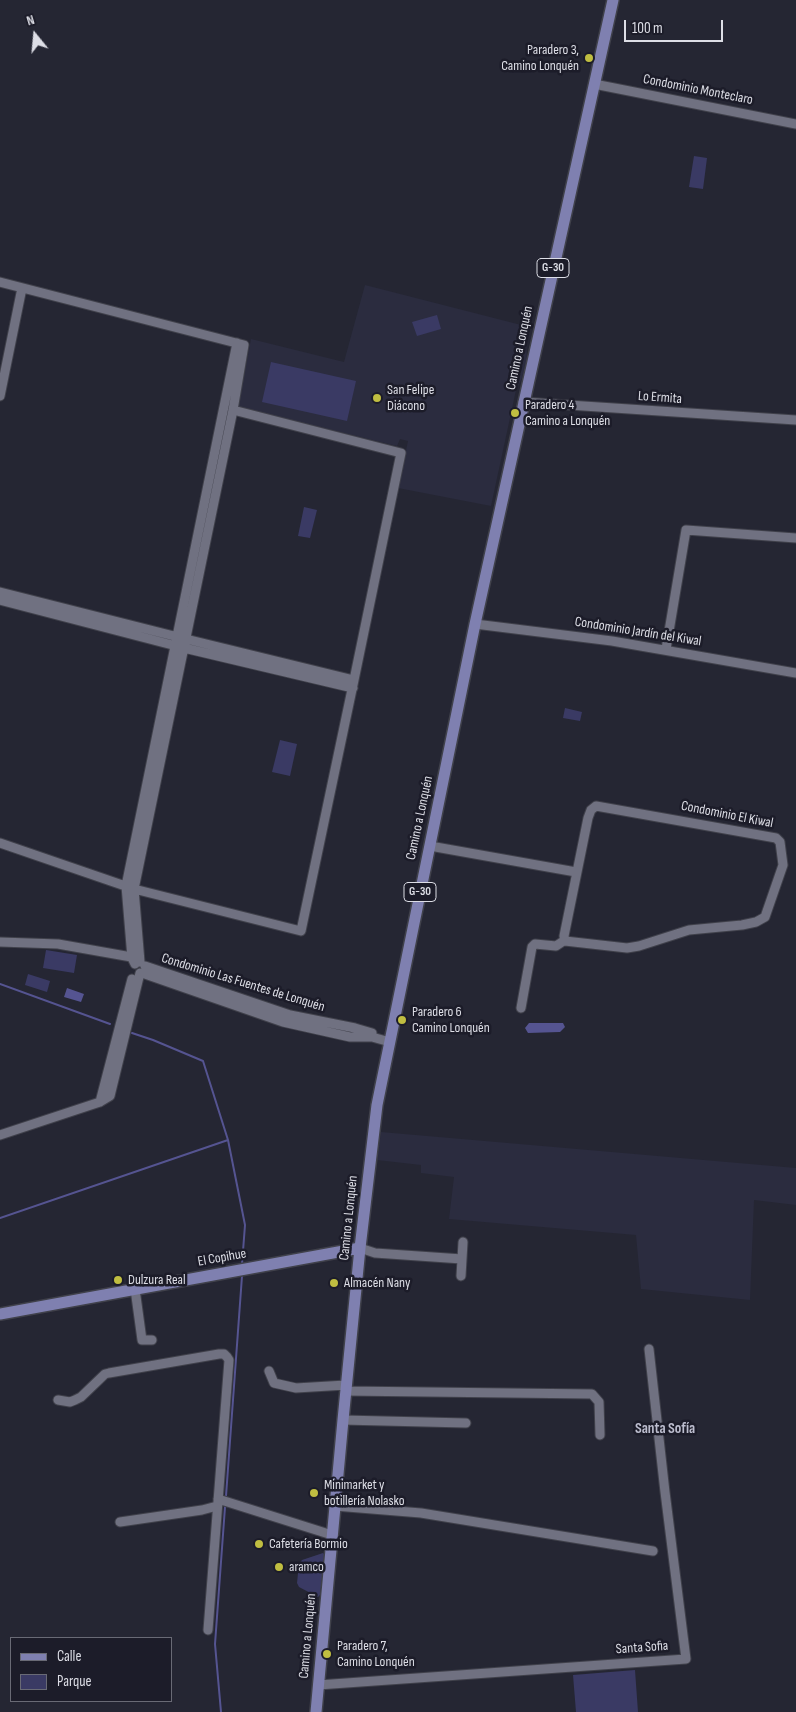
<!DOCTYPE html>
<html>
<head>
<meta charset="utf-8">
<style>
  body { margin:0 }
  #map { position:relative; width:796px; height:1712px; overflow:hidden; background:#252633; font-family:"Sofia Sans Condensed",sans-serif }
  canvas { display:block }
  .legend { position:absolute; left:10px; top:1637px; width:162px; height:65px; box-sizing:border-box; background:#1c1c29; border:1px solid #696a75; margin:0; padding:6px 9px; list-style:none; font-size:15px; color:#dddee6 }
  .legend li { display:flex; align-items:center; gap:10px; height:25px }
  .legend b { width:25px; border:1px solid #696a75 }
  .north { position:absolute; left:10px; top:10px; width:50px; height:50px; -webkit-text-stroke:4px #1c1c29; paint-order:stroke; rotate:343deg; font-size:14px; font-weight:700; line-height:20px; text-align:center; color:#dddee6 }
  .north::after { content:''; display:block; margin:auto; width:18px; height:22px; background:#dddee6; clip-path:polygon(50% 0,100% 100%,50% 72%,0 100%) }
  .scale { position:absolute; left:624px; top:20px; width:99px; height:22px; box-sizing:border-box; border:2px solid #dddee6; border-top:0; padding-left:6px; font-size:15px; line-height:18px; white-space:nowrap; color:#dddee6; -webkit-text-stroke:4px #1c1c29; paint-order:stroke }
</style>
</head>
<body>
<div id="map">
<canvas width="796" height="1712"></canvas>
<ul class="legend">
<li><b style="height:6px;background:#7f80b0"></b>Calle</li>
<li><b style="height:14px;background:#3a3a64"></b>Parque</li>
</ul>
<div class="north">N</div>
<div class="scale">100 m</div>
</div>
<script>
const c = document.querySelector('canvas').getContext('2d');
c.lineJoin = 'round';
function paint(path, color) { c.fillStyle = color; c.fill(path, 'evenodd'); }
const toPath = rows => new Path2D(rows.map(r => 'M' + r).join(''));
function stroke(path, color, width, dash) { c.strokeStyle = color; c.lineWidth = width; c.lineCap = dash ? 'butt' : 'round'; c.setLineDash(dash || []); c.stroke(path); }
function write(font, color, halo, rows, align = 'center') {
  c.font = font + ' "Sofia Sans Condensed",sans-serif'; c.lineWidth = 5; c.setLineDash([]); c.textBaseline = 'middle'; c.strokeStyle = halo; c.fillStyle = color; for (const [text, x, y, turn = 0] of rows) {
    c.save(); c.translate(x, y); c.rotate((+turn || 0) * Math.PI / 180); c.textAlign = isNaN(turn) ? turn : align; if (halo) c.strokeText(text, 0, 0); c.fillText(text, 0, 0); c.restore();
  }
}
paint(toPath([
  [365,285,529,327,526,344,527,359,522,378,516,390,491,506,398,488,408,441,400,439,397,446,238,407,251,339,344,362],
  [381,1132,796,1168,796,1205,754,1200,750,1300,641,1289,636,1235,449,1219,454,1177,421,1173,421,1165,377,1160]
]), '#2b2c3f');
paint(toPath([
  [694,156,707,158,703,189,689,187],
  [437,315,441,329,417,336,412,322],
  [271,362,356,381,347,421,262,402],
  [304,507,317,510,310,538,298,536],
  [565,708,582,712,580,721,563,718],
  [280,740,297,744,290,776,272,772],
  [46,950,77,955,74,973,43,968],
  [28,974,50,981,47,992,25,985],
  [323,1553,325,1555,320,1595,318,1597,299,1587,297,1583,299,1564,302,1560],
  [635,1670,638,1712,576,1712,573,1675]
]), '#3a3a64');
paint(toPath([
  [67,988,84,994,81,1002,64,997],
  [529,1023,563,1023,565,1027,560,1032,528,1033,525,1028]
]), '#555491');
stroke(toPath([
  [0,984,110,1024],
  [132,1033,153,1040,203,1061,228,1140,245,1225,242,1264],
  [0,1218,228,1140],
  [226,1496,242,1276],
  [221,1712,215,1644,225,1507]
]), '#555491', 2);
const minor = toPath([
  [594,84,796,124],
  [0,282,244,345,233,410,134,889,140,962],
  [0,396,22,288],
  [523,402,796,420],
  [0,592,186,639,354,680],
  [0,600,184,648,353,688],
  [475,624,612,641,796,673],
  [666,649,686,530,796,538],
  [596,806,776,838,780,842,783,865,765,917,756,922,742,925,689,930,639,946,627,948,565,941,564,936,588,818,591,810,596,806],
  [0,843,134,889,301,931,354,680,401,453,233,410],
  [430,846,576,872],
  [0,942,58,944,137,958],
  [135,964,132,958,126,886,237,343],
  [145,966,290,1015,355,1028,372,1033],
  [142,973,283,1022,350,1037,372,1037,390,1042],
  [521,1008,532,947,535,944,556,946,565,940],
  [100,1102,132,979],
  [0,1135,100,1102,110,1096,140,973],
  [360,1248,375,1253,462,1259],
  [461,1276,463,1242],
  [135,1289,142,1340,152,1340],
  [269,1371,274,1383,296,1388,346,1385],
  [346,1391,592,1394,599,1402,600,1435],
  [58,1400,70,1402,75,1400,81,1397,105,1374,109,1373,219,1354,224,1354,227,1357,229,1360,208,1630],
  [343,1420,466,1423],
  [218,1499,332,1535],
  [335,1506,421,1513,653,1551],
  [120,1522,202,1510,217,1506],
  [318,1685,686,1659,665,1492,649,1349]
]);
const major = toPath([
  [0,1314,360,1248],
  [316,1712,343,1420,360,1248,377,1105,475,624,613,0]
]);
stroke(minor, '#40414b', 11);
stroke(major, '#40414b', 14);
stroke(minor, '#707181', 9);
stroke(major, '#7f80b0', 11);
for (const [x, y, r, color] of [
  [589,58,5,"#c0be41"],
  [377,398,5,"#c0be41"],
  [515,413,5,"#c0be41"],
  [402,1020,5,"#c0be41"],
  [118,1280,5,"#c0be41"],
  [334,1283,5,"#c0be41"],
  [314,1493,5,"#c0be41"],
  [259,1544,5,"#c0be41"],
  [279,1567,5,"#c0be41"],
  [327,1654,5,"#c0be41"]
]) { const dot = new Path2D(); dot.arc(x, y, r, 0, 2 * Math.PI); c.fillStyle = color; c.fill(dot); stroke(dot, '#1c1c29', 2); }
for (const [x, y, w] of [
  [553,268,32],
  [420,892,32]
]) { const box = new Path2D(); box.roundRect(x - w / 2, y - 9.5, w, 19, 4); c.fillStyle = '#1c1c29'; c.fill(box); stroke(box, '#dddee6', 1); }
write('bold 12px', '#dddee6', null, [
  ["G-30",553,268],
  ["G-30",420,892]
]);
write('14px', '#dddee6', '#1c1c29', [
  ["Paradero 3,",579,50,"right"],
  ["Camino Lonquén",579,66,"right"],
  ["San Felipe",387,390],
  ["Diácono",387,406],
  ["Paradero 4",525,405],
  ["Camino a Lonquén",525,421],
  ["Paradero 6",412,1012],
  ["Camino Lonquén",412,1028],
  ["Dulzura Real",128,1280],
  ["Almacén Nany",344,1283],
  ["Minimarket y",324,1485],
  ["botillería Nolasko",324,1501],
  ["Cafetería Bormio",269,1544],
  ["aramco",289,1567],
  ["Paradero 7,",337,1646],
  ["Camino Lonquén",337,1662]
], 'left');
write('14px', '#dddee6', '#1c1c29', [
  ["Condominio Monteclaro",698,90,11],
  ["Camino a Lonquén",520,348,-78],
  ["Lo Ermita",660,398,4],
  ["Condominio Jardín del Kiwal",638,632,9],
  ["Condominio El Kiwal",727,815,11],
  ["Camino a Lonquén",420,818,-78],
  ["Condominio Las Fuentes de Lonquén",243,983,17],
  ["Camino a Lonquén",349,1218,-84],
  ["El Copihue",222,1258,-10],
  ["Camino a Lonquén",308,1636,-85],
  ["Santa Sofia",642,1648,-4]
]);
write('bold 15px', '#bcbdce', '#1c1c29', [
  ["Santa Sofía",665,1429]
]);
</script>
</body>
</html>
